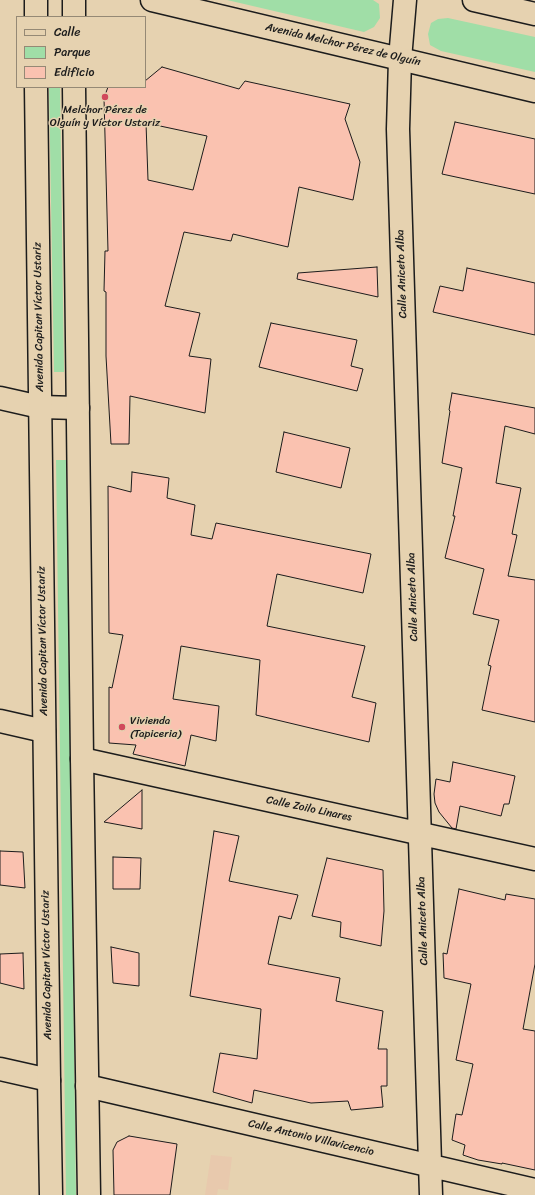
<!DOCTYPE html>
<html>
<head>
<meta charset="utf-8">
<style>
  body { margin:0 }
  #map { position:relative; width:535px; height:1195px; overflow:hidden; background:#e6d2b0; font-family:Sriracha,sans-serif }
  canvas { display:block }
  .legend { position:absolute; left:16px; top:16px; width:130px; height:72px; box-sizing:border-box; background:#e6d2b0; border:1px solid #958975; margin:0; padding:5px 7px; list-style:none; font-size:12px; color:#1c1c1c }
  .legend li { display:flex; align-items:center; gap:8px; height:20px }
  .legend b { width:20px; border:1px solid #958975 }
</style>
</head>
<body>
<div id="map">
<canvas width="535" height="1195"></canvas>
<ul class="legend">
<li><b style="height:5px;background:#e6d2b0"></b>Calle</li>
<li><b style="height:11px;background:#a0dea7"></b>Parque</li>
<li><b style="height:11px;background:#fac2b0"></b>Edificio</li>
</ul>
</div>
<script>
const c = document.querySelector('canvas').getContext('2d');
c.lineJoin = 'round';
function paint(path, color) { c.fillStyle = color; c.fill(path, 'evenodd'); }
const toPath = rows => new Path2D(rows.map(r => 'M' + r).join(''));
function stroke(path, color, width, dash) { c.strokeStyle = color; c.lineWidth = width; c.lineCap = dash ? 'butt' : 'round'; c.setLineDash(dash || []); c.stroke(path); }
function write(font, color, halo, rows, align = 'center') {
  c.font = font + ' Sriracha,sans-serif'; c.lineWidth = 3; c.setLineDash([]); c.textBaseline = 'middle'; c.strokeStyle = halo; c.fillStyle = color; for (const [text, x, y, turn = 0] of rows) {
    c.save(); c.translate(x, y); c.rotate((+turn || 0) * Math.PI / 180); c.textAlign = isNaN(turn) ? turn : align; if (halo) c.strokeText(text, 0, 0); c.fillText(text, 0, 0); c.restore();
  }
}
paint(toPath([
  [211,1155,232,1157,228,1190,218,1189,217,1195,205,1195]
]), '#e8c9ad');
paint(toPath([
  [227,0,373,0,379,4,380,18,374,27,364,32],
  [448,18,535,37,535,72,441,51,430,45,428,34,431,23,438,19],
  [49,87,60,87,64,372,54,372],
  [56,460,66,460,76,1195,66,1195]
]), '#a0dea7');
const building = toPath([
  [162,67,239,89,245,81,350,104,345,119,360,162,353,200,299,187,288,247,233,234,231,241,184,232,165,306,200,313,189,356,211,359,205,413,130,396,129,444,111,444,106,356,106,292,104,291,105,251,108,251,104,98,108,87,145,87,145,81,162,67],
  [146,123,207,136,193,190,148,180,146,123],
  [455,122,535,139,535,194,442,174,455,122],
  [377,267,378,297,297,279,298,273,377,267],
  [467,268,535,283,535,335,433,312,440,286,463,291,467,268],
  [271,323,357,340,351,366,363,369,357,391,259,367,271,323],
  [452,393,535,408,535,434,505,426,496,483,521,488,512,534,517,535,508,576,535,580,535,722,482,710,491,666,488,665,499,620,473,614,484,569,445,558,455,516,453,516,462,468,442,463,450,411,449,410,452,393],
  [284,432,350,448,341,488,276,472,284,432],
  [132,472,169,478,167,498,195,505,191,535,212,539,216,523,371,554,363,593,277,574,267,626,365,646,352,697,376,703,369,742,256,715,260,660,181,646,173,699,219,706,216,741,191,735,185,766,133,754,136,745,109,743,109,687,112,688,123,635,109,633,108,486,131,492,132,472],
  [453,762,515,776,509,804,504,804,501,816,460,806,456,829,452,828,439,812,435,803,434,794,436,779,450,782,453,762],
  [142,790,142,829,104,822,142,790],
  [214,831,239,836,229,881,298,895,291,919,279,916,268,964,340,978,336,1001,383,1011,378,1049,387,1049,387,1086,381,1086,383,1107,351,1110,348,1101,311,1103,254,1090,252,1103,213,1092,220,1053,257,1059,261,1009,190,996,214,831],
  [0,851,23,852,25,888,0,885,0,851],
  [113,857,141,858,140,889,113,889,113,857],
  [327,858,383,870,384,911,381,946,340,937,341,922,312,916,327,858],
  [459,889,505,900,506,894,535,899,535,964,523,1029,535,1031,535,1170,502,1163,502,1164,478,1160,463,1155,465,1145,452,1140,456,1114,462,1115,473,1064,456,1060,471,984,444,978,443,953,447,954,459,889],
  [111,947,139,953,139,986,113,983,111,947],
  [23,953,24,989,0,983,0,954,23,953],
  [129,1136,177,1144,170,1195,114,1195,113,1150,117,1142,129,1136]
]);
paint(building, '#fac2b0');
stroke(building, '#1c1c1c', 1);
const minor = toPath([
  [405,0,400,59,398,129,431,1195],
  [0,398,40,407,78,408],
  [0,721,44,731],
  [82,759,535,859],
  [0,1069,49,1080],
  [87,1086,535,1190]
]);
const major = toPath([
  [74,0,74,17],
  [74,87,82,759,89,1195]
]);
const highway = toPath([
  [36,0,36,17],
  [152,0,535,91],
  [474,0,535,14],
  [36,87,49,1080,51,1195]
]);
stroke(minor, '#1c1c1c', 25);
stroke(major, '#1c1c1c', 25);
stroke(highway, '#1c1c1c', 25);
stroke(minor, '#e6d2b0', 22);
stroke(major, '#e6d2b0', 22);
stroke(highway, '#e6d2b0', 22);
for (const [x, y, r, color] of [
  [105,97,4,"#d1495b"],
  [122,727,4,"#d1495b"]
]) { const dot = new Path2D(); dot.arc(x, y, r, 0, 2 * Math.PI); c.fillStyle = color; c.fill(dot); stroke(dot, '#e6d2b0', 1.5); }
write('11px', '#1c1c1c', '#e6d2b0', [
  ["Avenida Melchor Pérez de Olguín",343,45,13],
  ["Calle Aniceto Alba",402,274,-92],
  ["Avenida Capitan Víctor Ustariz",39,317,-91],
  ["Calle Aniceto Alba",413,597,-92],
  ["Avenida Capitan Víctor Ustariz",43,641,-91],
  ["Calle Zoilo Linares",309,809,12],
  ["Calle Aniceto Alba",423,921,-92],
  ["Avenida Capitan Víctor Ustariz",47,965,-91],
  ["Calle Antonio Villavicencio",311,1138,13]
]);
write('11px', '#1c1c1c', '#e6d2b0', [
  ["Melchor Pérez de",105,110],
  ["Olguín y Víctor Ustariz",105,123],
  ["Vivienda",130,721,"left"],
  ["(Tapiceria)",130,734,"left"]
]);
</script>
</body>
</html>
